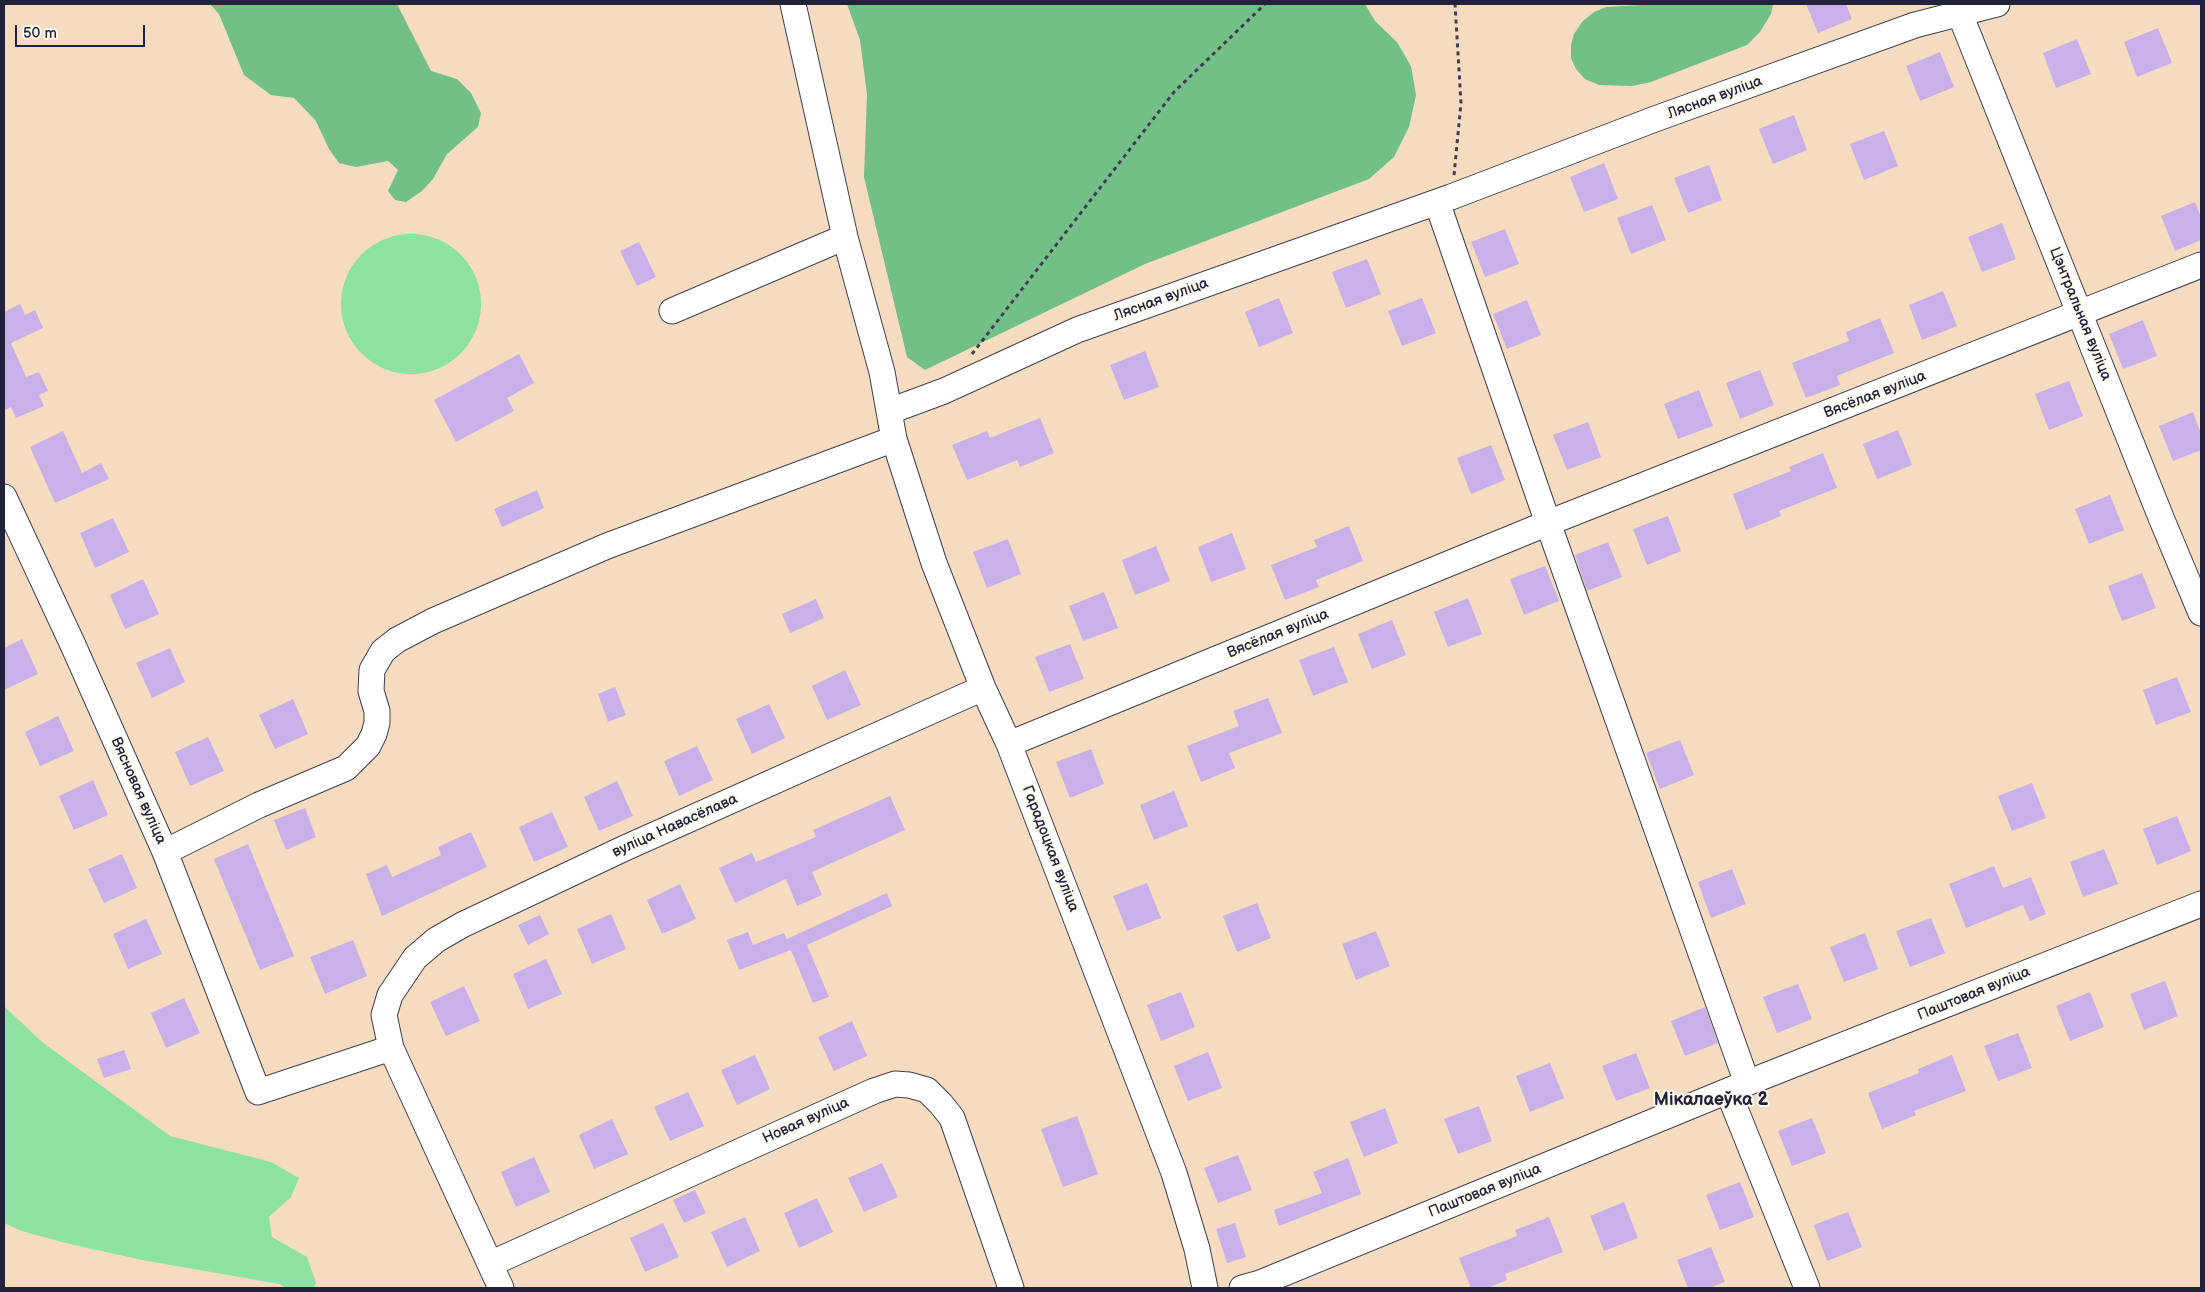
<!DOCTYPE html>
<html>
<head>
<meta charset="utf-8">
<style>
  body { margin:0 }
  #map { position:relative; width:2205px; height:1292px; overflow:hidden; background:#f5dcc0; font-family:"Balsamiq Sans",sans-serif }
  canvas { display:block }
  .frame { position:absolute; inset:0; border:5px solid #22223b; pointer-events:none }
  .scale { position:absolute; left:15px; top:25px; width:130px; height:22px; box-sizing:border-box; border:2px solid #22223b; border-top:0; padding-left:6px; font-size:15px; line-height:18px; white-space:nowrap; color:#22223b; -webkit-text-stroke:4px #fbf7ec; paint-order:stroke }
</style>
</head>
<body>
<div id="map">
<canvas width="2205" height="1292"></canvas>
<div class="frame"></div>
<div class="scale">50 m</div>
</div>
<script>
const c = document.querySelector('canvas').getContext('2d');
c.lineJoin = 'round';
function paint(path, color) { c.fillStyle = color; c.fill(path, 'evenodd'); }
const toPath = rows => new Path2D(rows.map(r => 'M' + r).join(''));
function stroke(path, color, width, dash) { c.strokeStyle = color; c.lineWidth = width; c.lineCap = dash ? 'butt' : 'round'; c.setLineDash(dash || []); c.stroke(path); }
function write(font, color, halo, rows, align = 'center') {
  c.font = font + ' "Balsamiq Sans",sans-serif'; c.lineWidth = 4; c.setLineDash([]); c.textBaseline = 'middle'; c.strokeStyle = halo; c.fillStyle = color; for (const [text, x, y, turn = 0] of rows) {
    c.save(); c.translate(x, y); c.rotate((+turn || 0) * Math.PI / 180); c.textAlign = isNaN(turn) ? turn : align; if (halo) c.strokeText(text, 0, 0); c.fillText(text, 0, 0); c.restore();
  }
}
paint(toPath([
  '341 304a70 70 0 1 1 140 0a70 70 0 1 1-140 0Z',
  [4,1006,42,1042,170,1136,271,1162,299,1178,291,1197,269,1217,272,1237,307,1257,316,1283,313,1288,285,1288,280,1284,142,1260,66,1243,22,1231,4,1223]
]), '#8de1a2');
paint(toPath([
  [210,4,397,4,431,71,457,79,471,93,481,113,478,127,447,154,433,179,422,191,406,202,395,200,388,191,398,170,388,161,356,167,339,163,329,149,316,121,294,98,271,95,244,75,219,14],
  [847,4,1365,4,1375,21,1397,42,1411,66,1416,95,1409,127,1394,157,1369,179,1145,264,925,370,907,357,864,177,867,94,860,40],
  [1659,4,1773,4,1771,14,1760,32,1747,45,1651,82,1632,86,1599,85,1585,79,1576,69,1571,58,1571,45,1574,34,1582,22,1594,12,1606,7]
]), '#72bf88');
paint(toPath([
  [1806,4,1846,4,1852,19,1818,33],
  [2158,28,2172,63,2137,77,2124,42],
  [2077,39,2091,74,2056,88,2043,53],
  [1940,52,1954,87,1920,101,1906,66],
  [1794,115,1807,150,1773,164,1759,129],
  [1884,131,1898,166,1864,180,1850,144],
  [1604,163,1618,199,1584,212,1570,177],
  [1709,165,1722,200,1688,213,1674,178],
  [2195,202,2201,217,2201,240,2175,251,2161,216],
  [1652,205,1666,240,1631,254,1617,218],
  [2002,223,2016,259,1982,272,1968,237],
  [1505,229,1519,264,1485,277,1471,242],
  [639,242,656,277,637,286,620,251],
  [1367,259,1381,294,1346,308,1332,272],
  [1943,291,1957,326,1922,340,1909,305],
  [1279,298,1293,333,1259,347,1245,312],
  [1422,298,1436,333,1402,346,1388,311],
  [1527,300,1541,335,1507,349,1493,314],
  [20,304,25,315,35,310,43,328,11,343,26,377,39,372,48,391,39,395,44,406,16,418,11,407,4,411,4,312],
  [1880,318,1894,353,1837,376,1840,385,1806,398,1792,363,1849,341,1846,332],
  [2143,320,2157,356,2123,369,2109,334],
  [1145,351,1159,387,1124,400,1110,365],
  [519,354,534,383,507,398,514,411,456,442,434,400],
  [1760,370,1774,405,1740,419,1726,383],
  [2069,381,2083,416,2049,430,2035,394],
  [1699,390,1713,426,1678,439,1664,404],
  [2193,412,2201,434,2201,450,2173,461,2159,426],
  [1040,418,1054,453,1020,467,1017,460,967,480,952,445,987,431,990,438],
  [1588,422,1601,457,1567,470,1553,435],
  [1898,430,1912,465,1877,479,1863,444],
  [63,431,82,473,101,463,109,479,55,503,30,447],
  [1491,445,1505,480,1471,494,1457,458],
  [1823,453,1837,488,1779,511,1781,516,1746,530,1733,494,1791,471,1789,467],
  [537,490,544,508,502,527,494,509],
  [2110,495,2124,530,2089,544,2075,509],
  [1668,516,1681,551,1647,565,1633,529],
  [113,518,129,552,95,568,80,533],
  [1349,526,1363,561,1316,580,1319,587,1285,600,1271,565,1317,547,1314,540],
  [1232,533,1246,569,1211,582,1198,547],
  [1008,539,1021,574,987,588,973,552],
  [1608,542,1622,577,1587,591,1575,555],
  [1156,546,1170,581,1135,595,1122,560],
  [1545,566,1559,601,1524,615,1510,579],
  [2142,573,2156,608,2122,621,2108,586],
  [143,579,159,614,125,629,110,595],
  [1104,592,1118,628,1083,641,1069,606],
  [1468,598,1482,634,1448,647,1434,612],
  [816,599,824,618,790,633,782,614],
  [1392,620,1406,655,1372,669,1358,634],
  [22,639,38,674,4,690,4,648],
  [1070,644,1084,679,1049,692,1035,657],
  [1334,647,1348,682,1313,696,1299,660],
  [170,648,185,682,152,698,136,663],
  [845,670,861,705,827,720,812,686],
  [2177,677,2191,712,2156,725,2143,690],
  [615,687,626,715,608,722,598,694],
  [1268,698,1282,733,1229,753,1235,768,1201,782,1187,746,1239,726,1233,711],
  [293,699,308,734,275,749,259,715],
  [769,704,785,738,752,754,736,719],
  [58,716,74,751,40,766,25,732],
  [208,737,224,771,190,786,175,752],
  [1680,740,1694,775,1660,789,1646,753],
  [697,746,713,780,679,796,664,761],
  [1091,749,1104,784,1070,798,1056,762],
  [93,780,108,815,74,830,59,796],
  [617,781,633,816,599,831,584,797],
  [2032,783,2046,818,2012,831,1998,796],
  [1174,791,1188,826,1154,840,1140,805],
  [890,796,905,830,812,872,822,895,797,906,786,879,735,903,719,868,752,853,756,862,816,837,813,830],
  [305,808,316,837,286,850,274,820],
  [552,812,568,847,534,862,519,827],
  [2177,816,2191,851,2157,865,2143,829],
  [471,832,487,867,382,916,366,874,387,865,392,877,441,855,438,847],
  [248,844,294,956,260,970,214,859],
  [2104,849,2118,884,2083,897,2070,862],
  [122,854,137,888,104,903,88,869],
  [1994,866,2003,888,2031,877,2046,914,2030,921,2023,905,1966,928,1949,884],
  [1732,869,1746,904,1711,918,1698,882],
  [1147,883,1161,918,1127,931,1113,896],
  [680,884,696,919,662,934,647,900],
  [887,893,892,906,807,945,829,997,813,1003,791,950,739,970,727,940,748,932,753,945,784,933,787,939],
  [1257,903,1271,938,1237,952,1223,916],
  [611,914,626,949,592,964,577,929],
  [540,915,549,934,528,945,518,925],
  [1931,918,1945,953,1910,967,1896,931],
  [146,919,162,954,128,969,113,934],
  [1376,931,1390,966,1356,980,1342,944],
  [1865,933,1878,969,1844,982,1830,947],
  [353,940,367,976,325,994,310,957],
  [546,959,562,994,528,1009,513,974],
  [2165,981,2178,1016,2144,1030,2130,994],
  [1798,984,1812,1019,1777,1033,1763,997],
  [464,986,480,1021,446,1036,430,1002],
  [1181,992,1195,1027,1161,1041,1147,1005],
  [2090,992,2104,1027,2070,1041,2056,1006],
  [184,998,200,1033,166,1048,151,1013],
  [1705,1007,1718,1043,1685,1056,1671,1021],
  [852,1021,867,1056,834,1071,818,1037],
  [2018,1033,2032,1068,1998,1081,1984,1046],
  [124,1050,131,1069,104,1078,97,1059],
  [1208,1052,1222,1088,1188,1101,1174,1066],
  [1636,1053,1650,1088,1616,1101,1602,1066],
  [755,1055,770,1089,737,1105,721,1070],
  [1952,1055,1966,1091,1914,1111,1916,1115,1882,1129,1868,1093,1919,1073,1918,1069],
  [1550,1063,1564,1098,1530,1112,1516,1076],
  [688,1092,704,1126,670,1141,654,1107],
  [1479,1106,1492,1141,1458,1154,1444,1119],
  [1385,1108,1398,1143,1364,1157,1350,1122],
  [1077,1116,1098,1174,1063,1187,1041,1129],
  [1812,1118,1826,1153,1792,1166,1778,1131],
  [612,1119,628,1154,594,1169,579,1135],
  [1238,1155,1252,1190,1218,1203,1204,1168],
  [534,1157,550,1192,516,1207,501,1172],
  [1348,1158,1361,1194,1279,1226,1274,1210,1322,1193,1313,1172],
  [882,1163,898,1197,864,1212,848,1178],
  [1740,1182,1754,1217,1720,1230,1706,1195],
  [695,1190,706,1213,684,1223,673,1200],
  [817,1198,833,1232,799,1248,784,1213],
  [1624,1202,1638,1238,1604,1251,1590,1216],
  [1848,1212,1862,1247,1827,1261,1814,1225],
  [745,1217,760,1251,727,1267,711,1232],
  [1549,1217,1563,1252,1505,1274,1507,1280,1487,1288,1471,1288,1459,1258,1517,1236,1515,1230],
  [663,1223,679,1257,645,1272,630,1238],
  [1235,1223,1246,1257,1227,1263,1216,1229],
  [1711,1247,1725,1282,1709,1288,1688,1288,1677,1260]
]), '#c9b0e8');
const minor = toPath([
  [793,4,845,237,882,372,894,439,934,563,983,688,1009,744,1174,1173,1197,1249,1205,1288],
  [1956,4,2162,520,2201,613],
  [1437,202,1548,523,1747,1083],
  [672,311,845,237],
  [890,411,944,391,1077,330,1451,197,1655,119,1915,25,1997,4],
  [4,497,73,645,165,852,258,1092,391,1048],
  [1009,744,1548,523,2201,265],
  [165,852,259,805,346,768,368,746,374,734,377,723,377,711,371,691,372,670,383,651,397,640,433,621,607,546,894,439],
  [1728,1091,1807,1288],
  [490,1264,874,1091,895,1084,909,1085,927,1090,941,1104,952,1118,1011,1288],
  [501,1288,391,1048,384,1015,390,995,415,958,436,940,462,925,625,848,983,688],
  [1242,1288,1260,1283,1747,1083,2201,904]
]);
stroke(minor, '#423e4f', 27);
stroke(toPath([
  [1454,175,1461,103,1455,4],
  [972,354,1174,92,1265,4]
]), '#423e4f', 3, [4, 4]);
stroke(minor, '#fff', 25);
write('15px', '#22223b', '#fbf7ec', [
  ["Лясная вуліца",1715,98,-20],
  ["Лясная вуліца",1161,300,-20],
  ["Цэнтральная вуліца",2080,314,68],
  ["Вясёлая вуліца",1875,395,-21],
  ["Вясёлая вуліца",1278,634,-22],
  ["Вясновая вуліца",138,791,66],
  ["вуліца Навасёлава",675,826,-24],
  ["Гарадоцкая вуліца",1050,849,69],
  ["Паштовая вуліца",1974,994,-22],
  ["Новая вуліца",806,1121,-24],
  ["Паштовая вуліца",1485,1191,-22]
]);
write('bold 18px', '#22223b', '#fbf7ec', [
  ["Мікалаеўка 2",1711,1100]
]);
</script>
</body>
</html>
